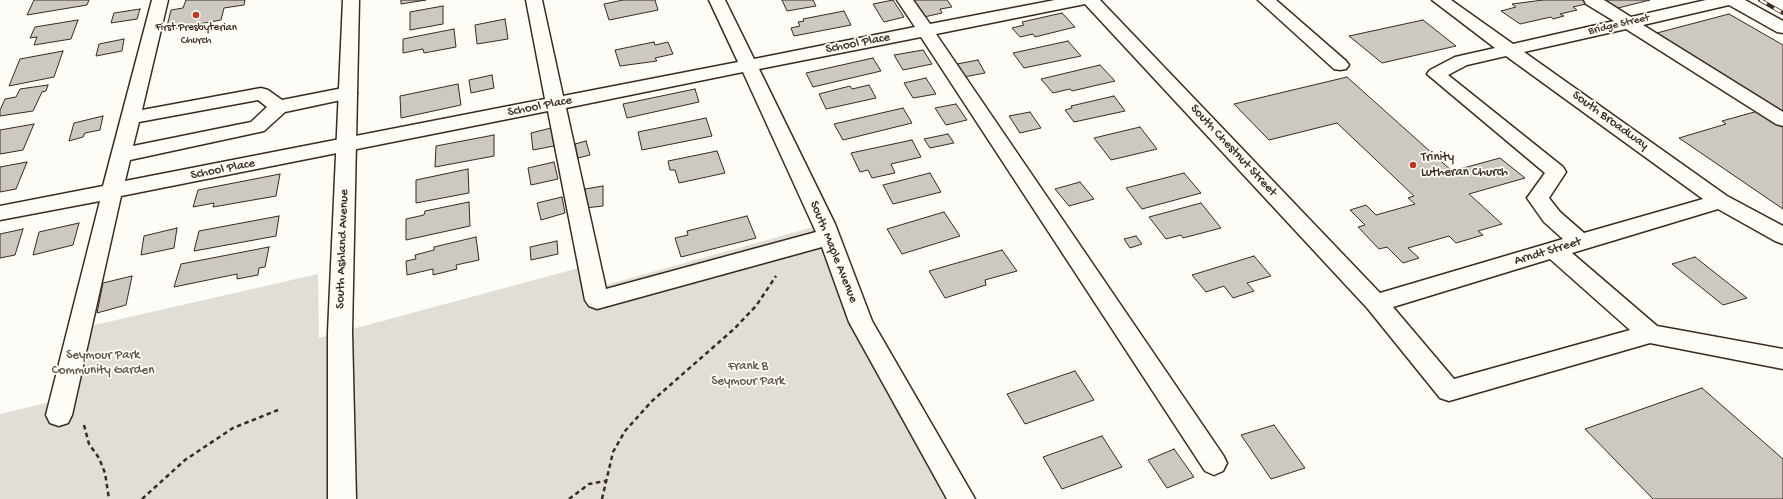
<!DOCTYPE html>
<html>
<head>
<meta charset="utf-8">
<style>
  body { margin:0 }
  canvas { display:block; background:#fdfcf7 }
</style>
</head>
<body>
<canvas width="1783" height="499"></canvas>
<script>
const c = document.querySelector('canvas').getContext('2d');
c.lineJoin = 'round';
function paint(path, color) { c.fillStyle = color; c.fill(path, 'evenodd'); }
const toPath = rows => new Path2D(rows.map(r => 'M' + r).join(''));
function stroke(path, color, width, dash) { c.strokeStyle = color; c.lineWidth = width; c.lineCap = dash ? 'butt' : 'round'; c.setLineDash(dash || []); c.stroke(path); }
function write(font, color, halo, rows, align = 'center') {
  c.font = font + ' "Gochi Hand",sans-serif'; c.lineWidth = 3.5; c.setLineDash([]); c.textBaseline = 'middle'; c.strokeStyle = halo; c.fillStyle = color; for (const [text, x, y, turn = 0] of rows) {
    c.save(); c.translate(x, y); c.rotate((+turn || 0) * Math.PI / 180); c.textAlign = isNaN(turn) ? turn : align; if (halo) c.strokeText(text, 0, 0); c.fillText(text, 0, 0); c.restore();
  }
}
paint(toPath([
  [824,224,950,499,0,499,0,414,50,402,68,331,318,274,319,338,590,265,595,288]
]), '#e1ded7');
const building = toPath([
  [34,0,89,0,87,5,27,15,34,0],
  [186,0,245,0,244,5,224,8,221,20,166,30,171,10,183,8,186,0],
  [401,0,426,0,401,4,401,0],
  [623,0,655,0,658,10,609,20,604,4,623,0],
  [782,0,813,0,816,6,787,11,782,0],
  [893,0,904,17,884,22,873,4,893,0],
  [913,0,947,0,952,7,940,9,942,13,924,17,913,0],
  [1543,0,1585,0,1590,3,1573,7,1577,10,1560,14,1564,16,1553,19,1551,17,1520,24,1501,11,1516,7,1512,4,1543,0],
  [1600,0,1650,0,1614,9,1600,0],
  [443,6,443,24,410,30,410,12,443,6],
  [140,9,137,19,111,23,114,13,140,9],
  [844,11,851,25,794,36,791,28,800,26,798,22,804,21,803,19,844,11],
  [1062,13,1075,27,1035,37,1033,34,1020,37,1012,28,1024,25,1022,22,1062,13],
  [1729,14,1783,45,1783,116,1653,34,1729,14],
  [505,19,508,39,477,44,475,25,505,19],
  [78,20,71,39,34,45,37,37,30,38,35,27,78,20],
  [1423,20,1456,46,1382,63,1349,36,1423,20],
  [454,29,456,47,424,53,423,49,403,53,403,39,454,29],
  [124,39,122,51,96,56,99,44,124,39],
  [1068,41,1081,56,1024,68,1013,53,1068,41],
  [654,42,655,45,668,42,673,54,655,58,657,61,620,66,615,50,654,42],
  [923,50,932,64,903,70,894,55,923,50],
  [63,51,54,77,9,86,20,59,63,51],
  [873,58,881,71,813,87,806,73,873,58],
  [978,60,985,73,964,77,957,64,978,60],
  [1100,65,1115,81,1072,91,1070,89,1053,93,1041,79,1100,65],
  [492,75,494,88,471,93,469,80,492,75],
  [1347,77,1452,171,1500,158,1525,178,1469,194,1502,224,1478,231,1483,235,1456,243,1449,236,1408,248,1419,258,1403,263,1387,247,1379,249,1358,227,1365,225,1350,210,1366,205,1376,215,1415,204,1408,198,1414,196,1337,123,1269,140,1234,104,1347,77],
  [926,78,936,94,913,98,904,83,926,78],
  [458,84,461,105,401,118,400,96,458,84],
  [48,85,46,91,42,92,33,111,0,116,0,110,5,99,16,97,20,89,48,85],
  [869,85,876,98,826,109,819,94,850,86,852,89,869,85],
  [695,89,699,102,627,118,623,104,695,89],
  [1114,96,1125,111,1074,122,1065,110,1072,108,1071,106,1114,96],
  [956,104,967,120,946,125,935,108,956,104],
  [903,108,912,123,843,140,834,124,903,108],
  [1758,111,1783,127,1783,209,1679,138,1726,124,1722,121,1758,111],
  [1030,112,1041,128,1020,133,1009,116,1030,112],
  [103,116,100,130,85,133,83,137,69,141,74,123,103,116],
  [706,118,712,136,642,150,638,132,706,118],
  [34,124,23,150,0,154,0,130,34,124],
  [1140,127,1157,149,1111,160,1094,138,1140,127],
  [551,128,554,146,533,150,531,133,551,128],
  [948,134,954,143,930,148,924,139,948,134],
  [494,135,494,156,435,167,436,146,494,135],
  [912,140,921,157,891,164,895,173,872,178,868,170,860,172,851,153,912,140],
  [586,141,590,155,578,158,575,144,586,141],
  [717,151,725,173,679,183,675,170,670,170,668,161,717,151],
  [27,162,16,189,0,192,0,167,27,162],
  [554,162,558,179,531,185,528,168,554,162],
  [468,169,469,193,416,203,416,180,468,169],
  [930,173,941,192,893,204,883,185,930,173],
  [1184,173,1201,193,1142,209,1126,188,1184,173],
  [280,174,276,196,213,207,214,203,193,207,198,190,280,174],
  [1080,182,1094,199,1069,206,1055,189,1080,182],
  [603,186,603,206,585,208,585,189,603,186],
  [562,197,565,213,541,220,537,203,562,197],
  [469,202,470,226,406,240,406,219,424,215,425,211,469,202],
  [1201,203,1221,228,1183,238,1181,235,1166,239,1149,217,1201,203],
  [944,212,960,236,902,254,887,229,944,212],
  [279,216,276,236,194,251,199,231,279,216],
  [747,216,756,238,681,257,675,238,688,235,687,231,747,216],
  [79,223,73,245,33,255,39,232,79,223],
  [177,228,174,248,141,255,144,236,177,228],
  [23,229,15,255,0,258,0,234,23,229],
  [1136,236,1142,244,1130,248,1124,239,1136,236],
  [476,237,479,260,456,265,457,269,433,275,433,269,407,275,406,261,416,259,415,255,434,250,434,247,476,237],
  [557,241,558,254,531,260,530,247,557,241],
  [269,247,265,267,259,268,258,275,237,279,237,274,174,287,181,264,269,247],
  [1002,250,1017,271,985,280,986,285,945,298,929,271,1002,250],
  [1254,256,1271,276,1247,283,1254,291,1233,298,1224,286,1206,292,1192,275,1254,256],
  [1695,257,1747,298,1723,305,1672,264,1695,257],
  [132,276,126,305,97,313,103,283,132,276],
  [1075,371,1094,400,1025,424,1007,394,1075,371],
  [1702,388,1783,459,1783,499,1653,499,1585,429,1702,388],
  [1274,425,1305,468,1271,479,1241,435,1274,425],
  [1102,436,1122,467,1062,489,1043,457,1102,436],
  [1174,449,1194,477,1167,488,1148,460,1174,449]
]);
paint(building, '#cdc8c2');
stroke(building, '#3b2a1e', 1);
const minor = toPath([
  [152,0,168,0,142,110,261,88,268,90,282,100,348,87,355,89,357,93,355,97,285,112,264,131,130,160,125,181,545,99,526,0,542,0,563,96,738,62,709,0,725,0,754,59,915,27,897,0,913,0,930,24,1055,0,1100,0,1380,293,1563,239,1544,222,1527,198,1545,173,1427,74,1430,70,1455,57,1495,48,1432,0,1451,0,1513,44,1614,21,1586,4,1584,0,1604,0,1631,17,1706,0,1745,0,1783,21,1783,33,1777,32,1729,5,1643,25,1783,112,1783,126,1776,124,1626,29,1524,52,1727,196,1783,226,1783,244,1775,241,1718,209,1572,253,1657,326,1783,349,1783,369,1650,343,1449,401,1440,398,1368,309,1085,4,936,34,1223,455,1227,463,1223,471,1214,475,1205,471,921,37,759,69,835,224,872,321,975,499,947,499,849,322,822,247,597,309,589,306,585,300,548,111,121,196,72,415,68,423,59,426,50,423,46,415,100,201,0,220,0,206,103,186,152,0],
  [1506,56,1703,199,1584,233,1560,212,1549,198,1566,172,1563,167,1448,75,1467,65,1506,56],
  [743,72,816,232,606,289,566,108,743,72],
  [258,100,267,107,251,122,133,146,139,122,258,100],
  [1550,259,1630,330,1454,379,1393,307,1550,259],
  [1258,0,1276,0,1346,61,1349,65,1346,69,1340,70,1334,69,1258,0]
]);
const major = toPath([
  [343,0,359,0,352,332,356,499,328,499,328,332,343,0]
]);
stroke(minor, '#3b2a1e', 3);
stroke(major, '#3b2a1e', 3);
stroke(toPath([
  [84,425,89,444,99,458,105,473,109,499],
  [142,499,185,460,233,428,278,410],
  [569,499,589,484,605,481],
  [602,499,613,452,625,431,652,401,734,329,756,306,776,276]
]), '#3b2a1e', 2.5, [4.5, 3.5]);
paint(minor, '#fdfcf7');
paint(major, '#fdfcf7');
const rail = toPath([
  [1760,0,1783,13]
]);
stroke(rail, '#3b2a1e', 4);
stroke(rail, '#fdfcf7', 2.5, [8]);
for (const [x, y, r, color] of [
  [196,15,4,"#c8321e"],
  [1413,165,4,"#c8321e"]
]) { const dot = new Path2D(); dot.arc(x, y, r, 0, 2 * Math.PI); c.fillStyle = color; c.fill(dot); stroke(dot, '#fdfcf7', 1.5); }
write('11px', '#3b2a1e', '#fdfcf7', [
  ["Bridge Street",1619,25,-13]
]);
write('11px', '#3b2a1e', '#fdfcf7', [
  ["First Presbyterian",196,28],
  ["Church",196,41]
]);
write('13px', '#3b2a1e', '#fdfcf7', [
  ["School Place",858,44,-11],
  ["School Place",540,107,-11],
  ["South Broadway",1610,121,36],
  ["South Chestnut Street",1233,151,47],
  ["School Place",223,170,-11],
  ["South Ashland Avenue",343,249,-88],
  ["South Maple Avenue",833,252,68],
  ["Arndt Street",1548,252,-17]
]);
write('13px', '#3b2a1e', '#fdfcf7', [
  ["Trinity",1421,158],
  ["Lutheran Church",1421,173]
], 'left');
write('13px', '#64574c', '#fdfcf7', [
  ["Seymour Park",103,356],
  ["Community Garden",103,371],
  ["Frank B",748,367],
  ["Seymour Park",748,382]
]);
</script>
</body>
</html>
